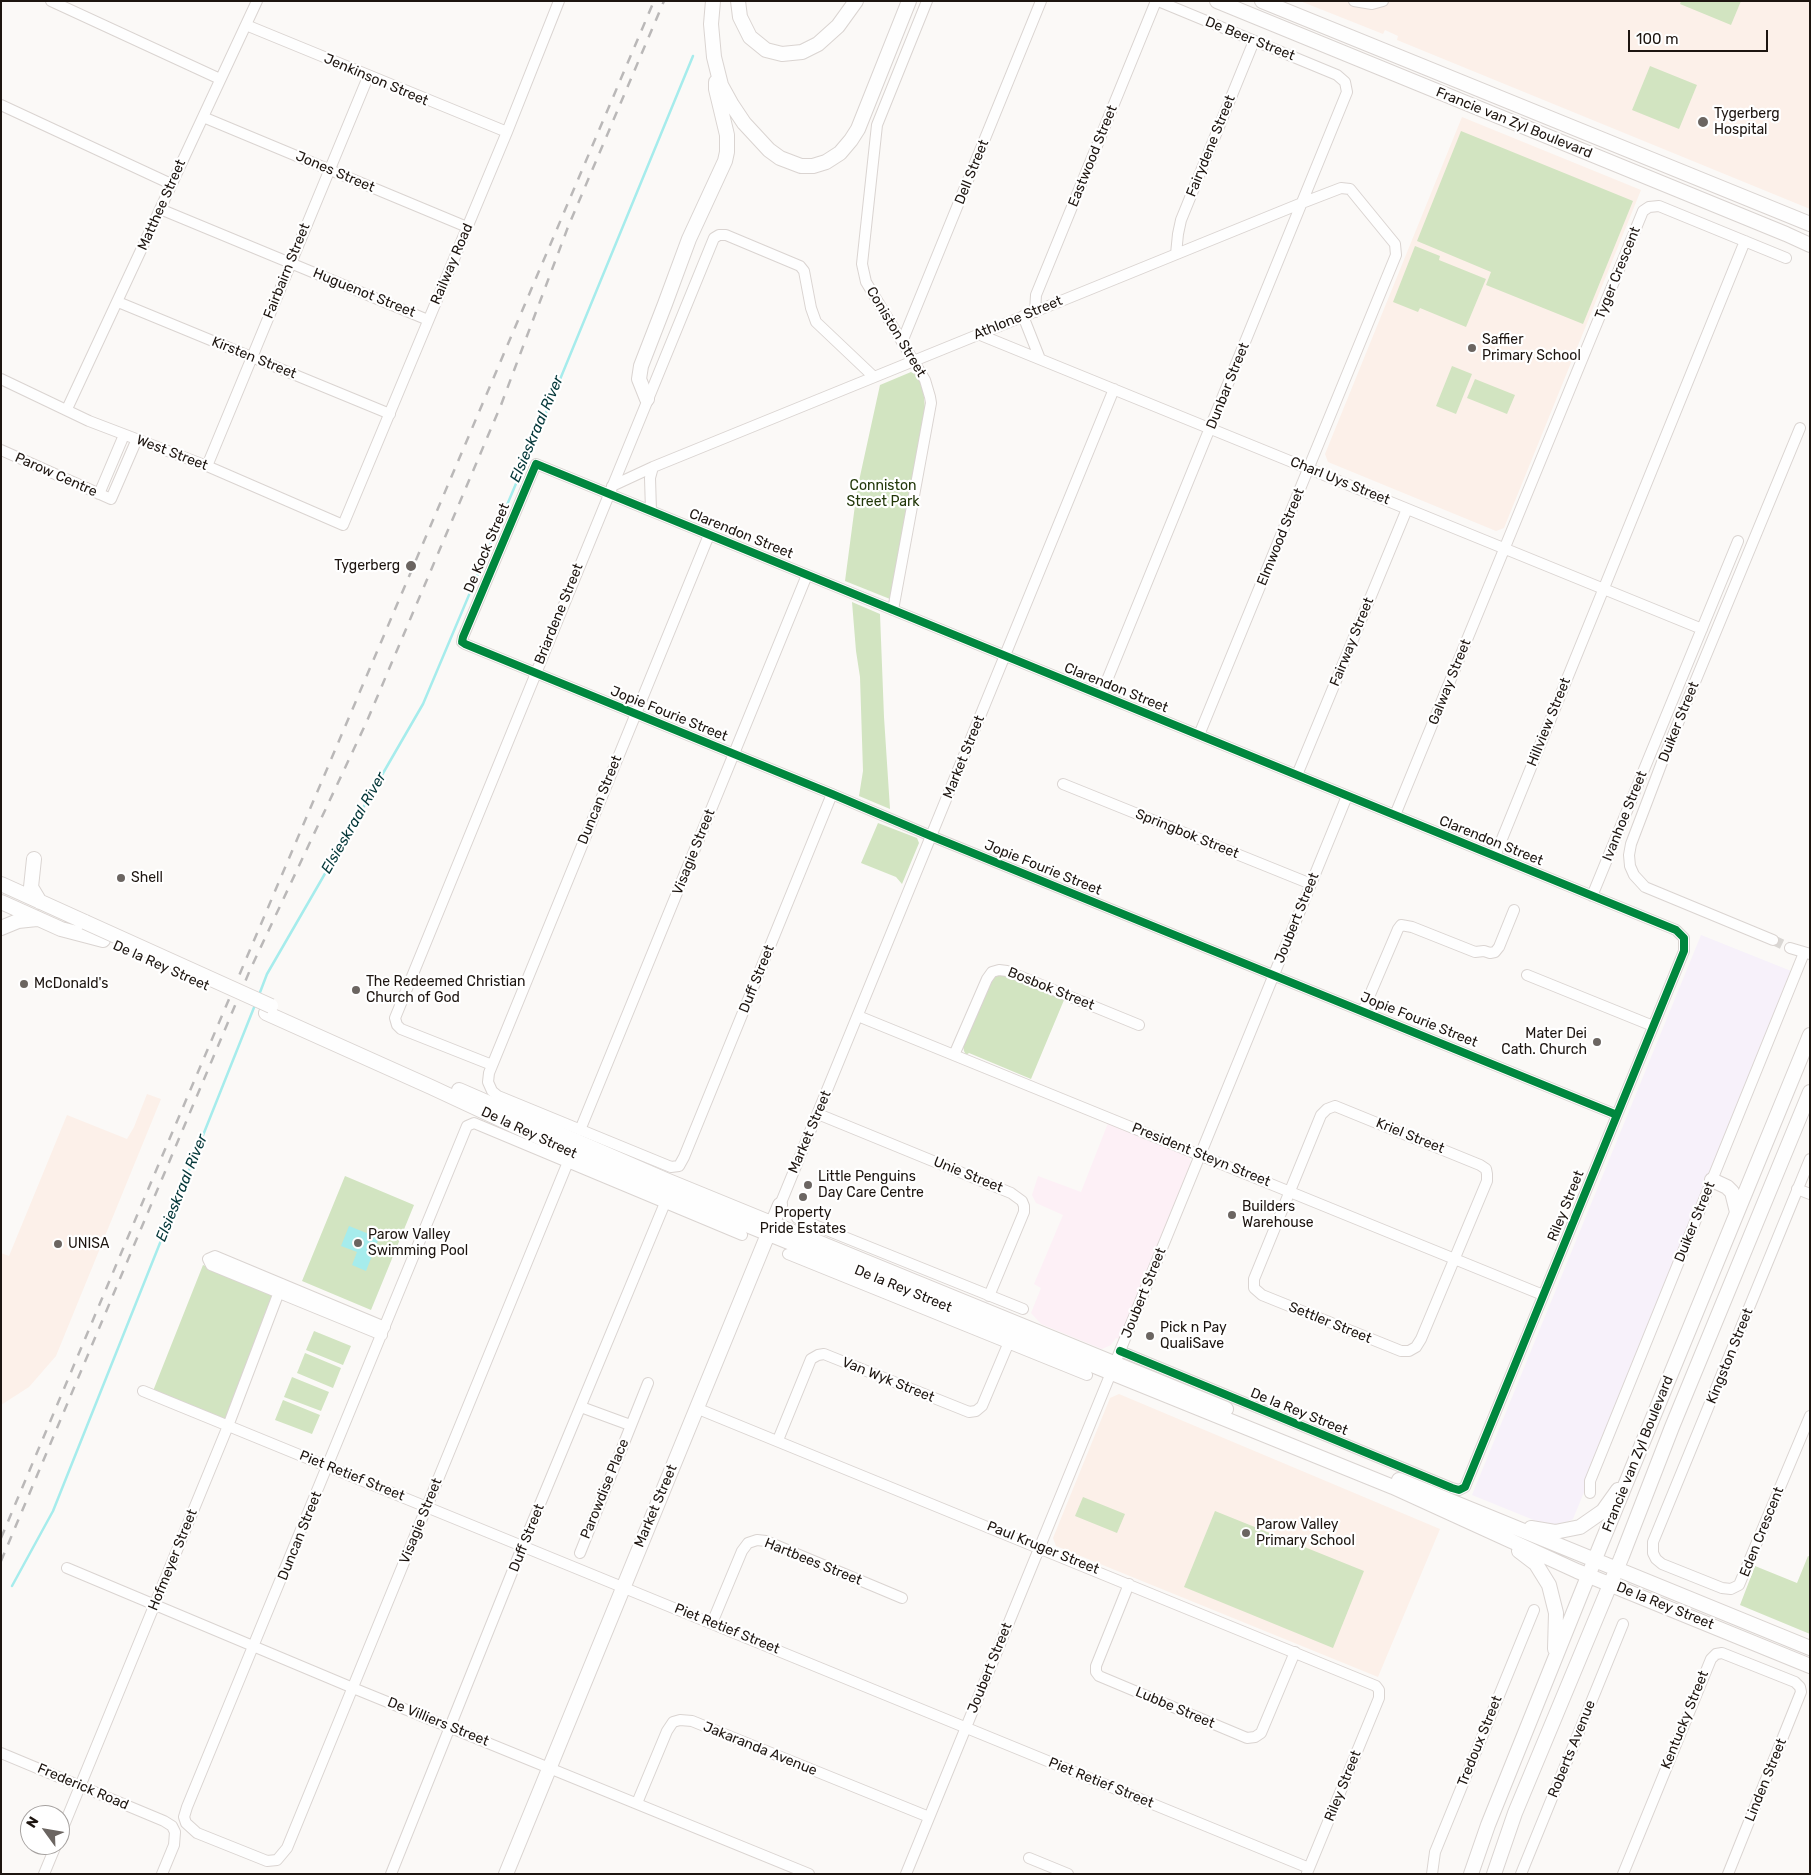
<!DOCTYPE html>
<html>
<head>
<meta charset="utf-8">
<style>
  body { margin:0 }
  #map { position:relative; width:1811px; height:1875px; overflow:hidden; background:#fbf9f7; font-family:Rubik,sans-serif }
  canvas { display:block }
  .frame { position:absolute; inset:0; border:2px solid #1d1510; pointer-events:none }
  .north { position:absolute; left:20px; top:1805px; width:50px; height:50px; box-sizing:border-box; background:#fff; border:1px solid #a5a19f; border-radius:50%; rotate:302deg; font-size:14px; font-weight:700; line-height:20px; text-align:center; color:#1d1510 }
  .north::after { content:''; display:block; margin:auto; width:18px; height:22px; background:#6b6561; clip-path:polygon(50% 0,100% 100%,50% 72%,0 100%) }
  .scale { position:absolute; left:1628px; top:30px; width:140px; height:22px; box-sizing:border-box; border:2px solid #1d1510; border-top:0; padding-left:6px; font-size:15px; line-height:18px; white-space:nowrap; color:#1d1510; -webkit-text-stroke:4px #fff; paint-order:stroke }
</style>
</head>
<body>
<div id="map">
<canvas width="1811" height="1875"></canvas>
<div class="frame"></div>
<div class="north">N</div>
<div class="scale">100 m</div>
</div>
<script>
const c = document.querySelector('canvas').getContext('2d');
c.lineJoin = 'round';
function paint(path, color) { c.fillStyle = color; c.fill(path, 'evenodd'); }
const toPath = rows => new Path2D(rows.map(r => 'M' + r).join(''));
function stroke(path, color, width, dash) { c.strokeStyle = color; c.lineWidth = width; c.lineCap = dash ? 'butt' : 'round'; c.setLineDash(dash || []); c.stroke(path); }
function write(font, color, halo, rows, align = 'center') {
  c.font = font + ' Rubik,sans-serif'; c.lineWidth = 4.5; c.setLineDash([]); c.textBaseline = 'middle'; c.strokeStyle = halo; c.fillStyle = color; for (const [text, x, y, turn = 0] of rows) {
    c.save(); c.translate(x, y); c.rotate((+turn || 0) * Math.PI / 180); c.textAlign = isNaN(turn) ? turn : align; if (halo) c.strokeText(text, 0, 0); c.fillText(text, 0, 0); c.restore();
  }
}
paint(toPath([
  [1108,1123,1189,1156,1191,1164,1120,1339,1116,1338,1111,1345,1102,1349,1041,1324,1031,1313,1041,1288,1034,1284,1063,1215,1036,1203,1032,1195,1038,1176,1081,1192]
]), '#fdf0f6');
paint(toPath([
  [1701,935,1796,973,1573,1519,1562,1524,1546,1525,1472,1495]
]), '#f7f1fa');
paint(toPath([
  [1300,1,1810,1,1810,209,1397,40,1398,36,1385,30,1383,34],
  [1462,117,1641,190,1504,528,1496,531,1328,462,1325,454],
  [147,1094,161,1099,56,1356,29,1387,1,1405,1,1253,9,1256,67,1115,127,1139,134,1127],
  [1119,1394,1440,1529,1378,1677,1056,1546,1053,1538,1110,1398]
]), '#fcf0e9');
paint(toPath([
  [1681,1,1741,1,1731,25,1680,4],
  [1650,66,1697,85,1679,129,1632,110],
  [1461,131,1633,201,1583,324,1486,285,1491,272,1417,241],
  [1415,246,1440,256,1439,260,1486,279,1466,327,1420,308,1418,312,1393,302],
  [1452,366,1472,374,1456,414,1436,406],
  [911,372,916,375,923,387,925,408,890,599,845,581,857,490,880,385],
  [1475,379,1515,395,1507,414,1467,398],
  [852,602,880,614,884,717,890,809,859,796,863,771,860,677,856,651],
  [878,823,917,838,919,843,902,884,896,877,861,863],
  [998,975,1004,975,1064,1000,1031,1079,969,1053,966,1055,964,1051,963,1046,993,977],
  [345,1176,414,1205,371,1310,302,1281],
  [203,1265,269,1292,273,1297,225,1421,153,1391],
  [314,1331,351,1346,343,1365,306,1350],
  [305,1353,341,1368,333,1388,297,1373],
  [292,1377,329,1392,321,1411,284,1397],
  [283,1400,320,1415,312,1434,275,1420],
  [1083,1497,1125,1514,1117,1533,1075,1516],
  [1215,1511,1364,1571,1333,1648,1184,1587],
  [1808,1556,1810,1557,1810,1634,1740,1605,1755,1566,1797,1583]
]), '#d2e4c1');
paint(toPath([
  [349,1226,379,1238,366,1271,352,1265,357,1252,341,1246]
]), '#a6ecec');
stroke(toPath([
  [259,995,267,974,423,704,561,377,693,56],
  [12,1586,53,1511,255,1005]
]), '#a6ecec', 2.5);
stroke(toPath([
  [1773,940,1790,948]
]), '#dad7d4', 10, [10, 5]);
const street = toPath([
  [51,1,220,79],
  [1354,1,1372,4,1383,1],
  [246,25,507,132],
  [1,105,171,184],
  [203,117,467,227],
  [160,209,428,320],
  [1176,254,1178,234,1181,220,1254,41],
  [118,302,390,414],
  [1035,312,1036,295,1156,1],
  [1023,316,1040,359],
  [978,334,1702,629],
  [902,342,1041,1],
  [1,379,89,421,207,466,343,525,507,132,559,1],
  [67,409,257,1],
  [1,450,111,499,137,439],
  [207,466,368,77],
  [612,486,653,467,1302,203,1341,188,1350,189,1395,244,1396,255,1199,735],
  [99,494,124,435],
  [651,511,650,478,653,467],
  [709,535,489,1073,488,1082,492,1091,498,1096,671,1167,679,1166,684,1157,832,794],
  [893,610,931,403,930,397,925,380,866,282,862,264,877,125,927,1],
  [1101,695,1347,92,1345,82,1337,75,1158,1],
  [1297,775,1407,509],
  [1063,784,1311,884],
  [1395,815,1643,211,1649,207,1659,206,1786,258],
  [1495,856,1745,241],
  [1592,896,1738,541],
  [1773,940,1645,887,1634,875,1630,866,1629,855,1631,844,1664,757,1800,428],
  [1790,948,1810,954],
  [1527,975,1653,1026],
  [1363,1011,1398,929,1401,925,1412,927,1475,952,1484,951,1490,953,1495,952,1499,947,1514,910],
  [858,1016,1543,1295],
  [954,1055,987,979,992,972,999,970,1007,971,1139,1025],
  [492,1065,401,1029,397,1025,395,1018,714,238,719,235,726,235,800,266,804,271,811,308,816,322,874,377],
  [1335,1106,1480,1165,1486,1169,1487,1174,1487,1181,1421,1339,1416,1347,1409,1351,1401,1351,1262,1295,1254,1288,1254,1279,1321,1115,1327,1109,1335,1106],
  [818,1114,1011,1193,1022,1201,1024,1206,1024,1212,989,1296],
  [580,1130,807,575],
  [1810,1159,1653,1542,1653,1553,1656,1559,1662,1564,1722,1588,1731,1589,1739,1585,1810,1416],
  [568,1162,287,1848,277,1860,267,1861,197,1833,186,1823,184,1817,187,1807,467,1126,474,1123,742,1235],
  [1797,1189,1810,1194],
  [780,1205,1114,389],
  [797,1218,1023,1309],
  [788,1254,1087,1375],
  [382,1335,211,1265,208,1259,215,1256,385,1327],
  [1120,1351,1452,1488,1459,1490,1465,1487,1684,951,1684,938,1676,930,536,464,463,637,462,642,465,644,832,794,931,836,1617,1115],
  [143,1391,1309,1868],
  [581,1407,630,1425],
  [696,1408,1376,1686,1379,1690,1379,1698,1307,1873],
  [778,1440,811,1359,818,1355,824,1354,969,1412,976,1411,982,1406,1009,1342],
  [1590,1493,1590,1481,1804,953],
  [580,1553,648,1383],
  [67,1568,353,1688,809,1874],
  [1129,1584,1096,1666,1096,1672,1099,1676,1247,1738,1255,1737,1261,1733,1295,1652],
  [712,1623,742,1551,748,1543,757,1540,766,1541,902,1598],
  [1,1753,164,1821,172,1826,175,1832,174,1845,162,1874],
  [637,1803,667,1731,673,1722,680,1720,692,1721,929,1817],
  [60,1835,228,1426,282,1284],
  [1029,1858,1068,1874],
  [44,1874,56,1845],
  [391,1874,523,1545,665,1203],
  [906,1874,1347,796],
  [1432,1874,1435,1852,1534,1610],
  [1521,1874,1623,1624],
  [1623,1874,1711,1659,1716,1654,1722,1653,1795,1682,1800,1687,1801,1692,1728,1874]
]);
const secondary = toPath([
  [713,1,711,24,714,57,721,85,732,105,744,123,769,150,780,158,801,166,813,166,826,162,840,153,851,140,858,129,909,1],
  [738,1,740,17,750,37,766,50,782,54,802,52,818,44,838,26,856,1],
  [1217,1,1786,234,1810,245],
  [1262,1,1810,224],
  [647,399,639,379,641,366,665,304,689,239,725,161,727,152,727,135,716,89,716,82],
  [34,859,31,887,40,902],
  [1,884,85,922],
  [1,902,61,929,103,940],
  [1,928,18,921,37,919],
  [266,1013,431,1087,594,1163,1393,1487,1577,1571,1810,1666],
  [459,1090,666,1180,1226,1409],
  [1712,1180,1727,1187,1732,1192,1737,1212],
  [1399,1480,1810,1648],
  [1531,1528,1555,1532,1580,1527,1603,1511,1618,1490],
  [1519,1551,1536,1564,1549,1585,1556,1613,1555,1649],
  [506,1874,780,1205],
  [1471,1874,1488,1825,1599,1549,1810,1035],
  [1494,1874,1515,1813,1622,1556,1672,1427,1810,1092]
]);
stroke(street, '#dad4d1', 12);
stroke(secondary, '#dad4d1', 16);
stroke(street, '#fefefe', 10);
stroke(secondary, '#fefefe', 14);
stroke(toPath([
  [1,1538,152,1180,654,1],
  [1,1561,250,970,367,721,501,405,568,227,664,1]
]), '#bab8b8', 2.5, [9, 9]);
const secondaryBridge = toPath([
  [85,922,271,1006]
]);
stroke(secondaryBridge, '#dad4d1', 16, []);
stroke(secondaryBridge, '#fefefe', 14);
stroke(toPath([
  [1120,1351,1452,1488,1459,1490,1465,1487,1684,951,1684,938,1676,930,536,464,463,637,462,642,465,644,832,794,931,836,1617,1115]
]), '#00873e', 8);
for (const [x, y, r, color] of [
  [1703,122,6,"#6b6561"],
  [1472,348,5,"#6b6561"],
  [411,566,6,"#6b6561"],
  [121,878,5,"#6b6561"],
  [24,984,5,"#6b6561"],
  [356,990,5,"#6b6561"],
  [1597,1042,5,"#6b6561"],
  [808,1185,5,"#6b6561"],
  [803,1197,5,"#6b6561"],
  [1232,1215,5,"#6b6561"],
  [358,1243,5,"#6b6561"],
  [58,1244,5,"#6b6561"],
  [1150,1336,5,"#6b6561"],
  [1246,1533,5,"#6b6561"]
]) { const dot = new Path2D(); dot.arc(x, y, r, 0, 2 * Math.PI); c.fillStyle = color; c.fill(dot); stroke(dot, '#fff', 2); }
write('14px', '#1d1510', '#fff', [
  ["De Beer Street",1250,39,22],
  ["Jenkinson Street",376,80,23],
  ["Francie van Zyl Boulevard",1514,123,22],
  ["Fairydene Street",1211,146,-68],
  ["Eastwood Street",1093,156,-68],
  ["Jones Street",335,172,23],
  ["Dell Street",972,172,-68],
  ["Matthee Street",162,205,-66],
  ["Railway Road",452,264,-67],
  ["Fairbairn Street",287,271,-68],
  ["Tyger Crescent",1618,273,-68],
  ["Huguenot Street",364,293,22],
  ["Athlone Street",1018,318,-22],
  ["Coniston Street",896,332,59],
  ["Kirsten Street",254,358,22],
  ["Dunbar Street",1228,386,-68],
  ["West Street",172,453,21],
  ["Parow Centre",56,475,24],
  ["Charl Uys Street",1340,481,22],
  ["Clarendon Street",741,534,22],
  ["Elmwood Street",1281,537,-68],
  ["De Kock Street",487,548,-67],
  ["Briardene Street",559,614,-68],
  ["Fairway Street",1352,642,-68],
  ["Galway Street",1450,682,-68],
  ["Clarendon Street",1116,688,22],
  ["Jopie Fourie Street",669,714,22],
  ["Hillview Street",1549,722,-68],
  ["Duiker Street",1679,722,-68],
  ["Market Street",964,757,-68],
  ["Duncan Street",600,800,-68],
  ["Ivanhoe Street",1625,816,-68],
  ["Springbok Street",1187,834,22],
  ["Clarendon Street",1491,841,22],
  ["Visagie Street",694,852,-68],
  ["Jopie Fourie Street",1043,868,22],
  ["Joubert Street",1297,918,-68],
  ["De la Rey Street",161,966,24],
  ["Duff Street",757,979,-68],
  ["Bosbok Street",1051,989,22],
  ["Jopie Fourie Street",1419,1020,22],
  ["Market Street",810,1132,-67],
  ["De la Rey Street",529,1133,25],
  ["Kriel Street",1410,1136,22],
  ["President Steyn Street",1201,1155,22],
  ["Unie Street",968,1175,22],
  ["Riley Street",1566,1206,-68],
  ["Duiker Street",1695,1222,-68],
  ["De la Rey Street",903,1289,22],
  ["Joubert Street",1144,1293,-68],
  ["Settler Street",1330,1323,22],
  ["Kingston Street",1730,1356,-68],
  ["Van Wyk Street",888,1380,22],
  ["De la Rey Street",1299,1412,22],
  ["Francie van Zyl Boulevard",1638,1454,-68],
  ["Piet Retief Street",352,1476,22],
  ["Parowdise Place",605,1489,-68],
  ["Market Street",656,1506,-67],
  ["Visagie Street",421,1521,-68],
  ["Eden Crescent",1762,1532,-68],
  ["Duncan Street",300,1536,-68],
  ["Duff Street",527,1538,-68],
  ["Paul Kruger Street",1043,1548,22],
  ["Hofmeyer Street",173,1560,-68],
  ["Hartbees Street",813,1562,22],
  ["De la Rey Street",1665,1606,22],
  ["Piet Retief Street",727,1629,22],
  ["Joubert Street",990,1668,-68],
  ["Lubbe Street",1175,1708,23],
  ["Kentucky Street",1685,1720,-68],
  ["De Villiers Street",438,1722,22],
  ["Tredoux Street",1480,1741,-68],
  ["Jakaranda Avenue",760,1749,22],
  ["Roberts Avenue",1572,1749,-68],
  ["Linden Street",1766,1780,-68],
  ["Piet Retief Street",1101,1783,22],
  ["Riley Street",1343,1786,-68],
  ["Frederick Road",83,1787,23]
]);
write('14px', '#1d1510', '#fff', [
  ["Tygerberg",1714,114],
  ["Hospital",1714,130],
  ["Saffier",1482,340],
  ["Primary School",1482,356],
  ["Tygerberg",400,566,"right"],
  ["Shell",131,878],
  ["The Redeemed Christian",366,982],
  ["Church of God",366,998],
  ["McDonald's",34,984],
  ["Mater Dei",1587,1034,"right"],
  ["Cath. Church",1587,1050,"right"],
  ["Little Penguins",818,1177],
  ["Day Care Centre",818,1193],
  ["Builders",1242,1207],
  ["Warehouse",1242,1223],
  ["Property",803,1213,"center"],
  ["Pride Estates",803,1229,"center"],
  ["Parow Valley",368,1235],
  ["Swimming Pool",368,1251],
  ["UNISA",68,1244],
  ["Pick n Pay",1160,1328],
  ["QualiSave",1160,1344],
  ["Parow Valley",1256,1525],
  ["Primary School",1256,1541]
], 'left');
write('14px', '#223709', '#fff', [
  ["Conniston",883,486],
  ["Street Park",883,502]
]);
write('italic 15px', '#043739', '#fff', [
  ["Elsieskraal River",537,429,-67],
  ["Elsieskraal River",354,823,-60],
  ["Elsieskraal River",182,1188,-68]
]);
</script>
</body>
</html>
